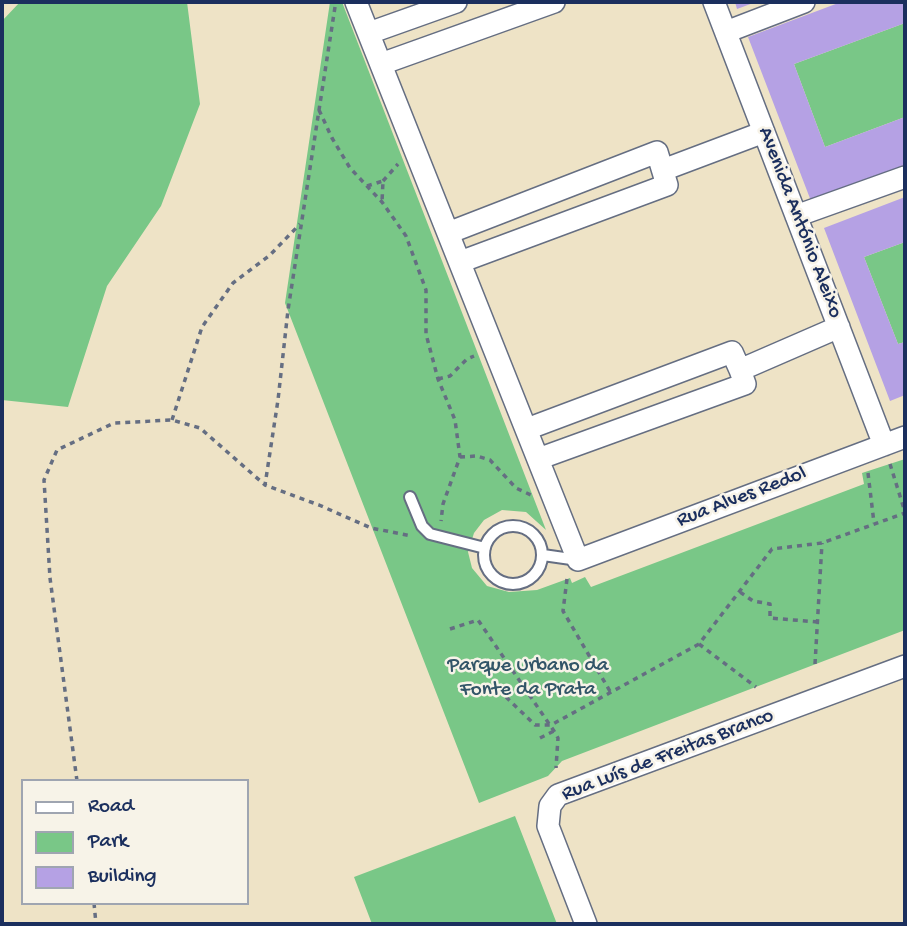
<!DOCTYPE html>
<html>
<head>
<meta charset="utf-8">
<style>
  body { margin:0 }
  #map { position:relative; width:907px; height:926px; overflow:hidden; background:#eee3c6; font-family:"Gochi Hand",sans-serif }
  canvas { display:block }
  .frame { position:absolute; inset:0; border:4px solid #1b2f5e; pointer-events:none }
  .legend { position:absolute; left:21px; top:779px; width:228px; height:126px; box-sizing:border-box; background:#f7f3e8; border:2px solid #9fa5b1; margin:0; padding:9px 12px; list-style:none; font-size:21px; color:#1b2f5e }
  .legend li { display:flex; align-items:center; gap:14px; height:35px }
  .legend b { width:35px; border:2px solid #9fa5b1 }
</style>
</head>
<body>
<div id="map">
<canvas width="907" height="926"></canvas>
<div class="frame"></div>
<ul class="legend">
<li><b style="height:9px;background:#fff"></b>Road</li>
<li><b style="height:19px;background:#79c787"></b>Park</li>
<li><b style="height:19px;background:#b5a1e4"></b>Building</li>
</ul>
</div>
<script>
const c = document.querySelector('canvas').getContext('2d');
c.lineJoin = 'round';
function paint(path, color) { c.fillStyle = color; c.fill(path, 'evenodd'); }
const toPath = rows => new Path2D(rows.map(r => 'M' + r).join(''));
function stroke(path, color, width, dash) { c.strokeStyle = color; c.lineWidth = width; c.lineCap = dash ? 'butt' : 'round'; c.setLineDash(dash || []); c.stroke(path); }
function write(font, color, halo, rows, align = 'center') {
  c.font = font + ' "Gochi Hand",sans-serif'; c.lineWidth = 5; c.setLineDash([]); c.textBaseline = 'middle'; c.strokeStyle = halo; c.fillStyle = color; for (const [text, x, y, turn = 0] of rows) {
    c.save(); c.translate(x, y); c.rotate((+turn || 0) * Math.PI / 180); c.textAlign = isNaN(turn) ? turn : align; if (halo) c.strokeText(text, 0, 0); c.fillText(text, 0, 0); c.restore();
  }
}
paint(toPath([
  [20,2,187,2,200,104,161,206,107,286,68,407,2,400,2,21],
  [330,2,342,2,546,530,526,512,502,510,484,520,474,533,468,552,472,568,487,586,509,592,537,590,570,578,572,583,585,577,591,587,864,484,862,473,905,459,905,630,562,761,548,776,479,803,285,303],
  [905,23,905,117,825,147,794,64],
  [905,242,905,342,898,344,864,257],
  [515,816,557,924,372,924,354,877]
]), '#79c787');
paint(toPath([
  [735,2,756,2,737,9],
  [841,2,905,2,905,23,794,64,825,147,905,117,905,165,811,201,748,37],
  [905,197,905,242,864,257,898,344,905,342,905,395,890,401,824,228]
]), '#b5a1e4');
const service = toPath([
  [410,497,422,526,430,534,485,548],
  '484 555a29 29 0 1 1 58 0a29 29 0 1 1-58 0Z',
  [543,555,578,560]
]);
const minor = toPath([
  [356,2,578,560,905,437],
  [714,2,884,445],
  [726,32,804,2],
  [369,33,456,2],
  [381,64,554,2],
  [663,170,764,132],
  [796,216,905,177],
  [448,233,657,152,667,185,460,262],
  [740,370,839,327],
  [527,429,732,352,740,370,745,384,538,459],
  [586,924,548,826,550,806,558,795,905,666]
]);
stroke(service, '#656e82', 14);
stroke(minor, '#656e82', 24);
stroke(toPath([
  [335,7,288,310,278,400,265,485,319,505,371,528,412,536],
  [319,110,332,138,350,168,382,202,406,236,426,290,426,334,438,379,455,420,460,457,443,504,441,521],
  [383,181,398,164],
  [367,186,383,181,382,202],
  [438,379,450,376,467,359,474,356],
  [172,420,202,327,233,283,270,255,300,224],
  [460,457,477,456,490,460,516,488,531,495],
  [890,464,905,512],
  [868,473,874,523],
  [567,579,563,611,611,693],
  [740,592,753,601,770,604,770,618,818,622],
  [450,629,478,620,554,731,558,738,556,768],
  [699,644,756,687],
  [815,664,822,543],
  [506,697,535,725,551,725,699,644,772,549,822,543,905,513],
  [540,738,554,731],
  [77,781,50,578,44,480,57,450,114,423,172,420,200,428,265,485],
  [94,903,96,924]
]), '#656e82', 3.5, [5, 5]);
stroke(service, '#fff', 10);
stroke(minor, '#fff', 21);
write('21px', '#1b2f5e', '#f7f3e8', [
  ["Avenida António Aleixo",799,223,69],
  ["Rua Alves Redol",742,498,-21],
  ["Rua Luís de Freitas Branco",668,756,-21]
]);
write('21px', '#325568', '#f7f3e8', [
  ["Parque Urbano da",528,667],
  ["Fonte da Prata",528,691]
]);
</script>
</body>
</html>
